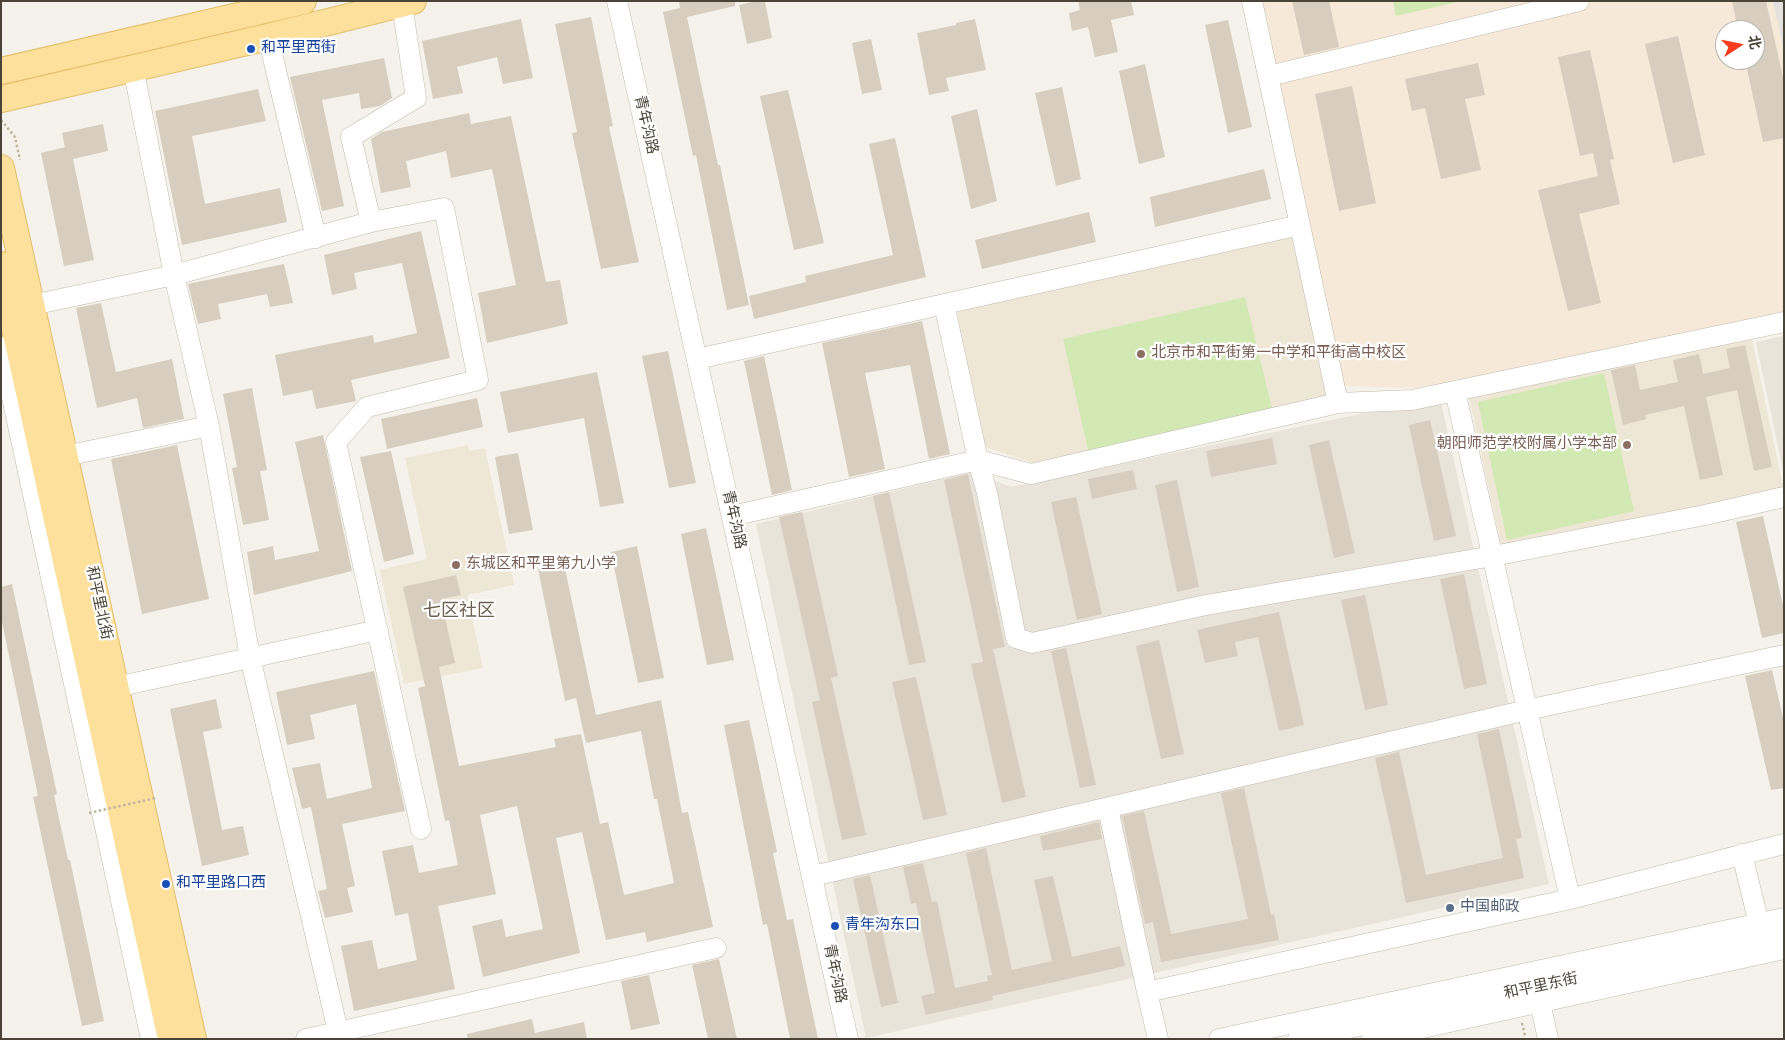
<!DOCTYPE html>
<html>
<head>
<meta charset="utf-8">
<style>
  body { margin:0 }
  #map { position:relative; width:1785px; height:1040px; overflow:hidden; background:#f5f2eb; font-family:"Source Sans 3","Noto Sans SC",sans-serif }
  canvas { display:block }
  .frame { position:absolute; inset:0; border:2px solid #4a4338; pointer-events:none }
  .north { position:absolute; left:1715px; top:20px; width:50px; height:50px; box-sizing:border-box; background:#fff; border:1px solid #b7b4af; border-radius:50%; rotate:79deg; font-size:14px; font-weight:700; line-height:20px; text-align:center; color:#4a4338 }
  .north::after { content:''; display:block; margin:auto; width:18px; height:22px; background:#f83d1f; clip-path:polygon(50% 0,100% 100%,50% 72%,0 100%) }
</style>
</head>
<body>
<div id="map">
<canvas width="1785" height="1040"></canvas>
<div class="frame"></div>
<div class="north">北</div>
</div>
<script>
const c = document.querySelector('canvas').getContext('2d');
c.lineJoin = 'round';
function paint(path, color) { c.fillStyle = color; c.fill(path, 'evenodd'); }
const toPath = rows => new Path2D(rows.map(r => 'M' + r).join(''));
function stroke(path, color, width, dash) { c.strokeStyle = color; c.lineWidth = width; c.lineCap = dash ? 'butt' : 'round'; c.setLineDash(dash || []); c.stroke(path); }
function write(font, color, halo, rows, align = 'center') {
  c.font = font + ' "Source Sans 3","Noto Sans SC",sans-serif'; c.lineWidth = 4.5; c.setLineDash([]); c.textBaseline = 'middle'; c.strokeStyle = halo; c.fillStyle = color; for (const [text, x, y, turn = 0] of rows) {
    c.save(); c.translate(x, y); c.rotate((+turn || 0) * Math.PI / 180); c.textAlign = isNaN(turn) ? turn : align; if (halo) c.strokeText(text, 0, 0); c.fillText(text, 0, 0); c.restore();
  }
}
paint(toPath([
  [1784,336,1784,475,1756,342],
  [1441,403,1549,884,866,1038,756,524,973,472,1011,487,1365,413]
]), '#e9e4d9');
paint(toPath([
  [1262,1,1784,1,1784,313,1417,388,1344,386],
  [1725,30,1755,30,1755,60,1725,60]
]), '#f6e9d7');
paint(toPath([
  [1292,234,1327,399,1040,465,985,447,956,308],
  [1752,339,1784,491,1502,549,1469,398],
  [468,445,469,451,485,448,514,585,467,595,483,668,404,684,380,570,427,559,405,458]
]), '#eee7d5');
paint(toPath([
  [1393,1,1462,1,1396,16],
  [1245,297,1273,412,1089,454,1063,339],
  [1604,373,1634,511,1507,540,1478,402]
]), '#d2e9b4');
paint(toPath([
  [1773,1,1784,1,1784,50]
]), '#e4e2df');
paint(toPath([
  [679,1,735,1,735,6,687,17,718,165,720,165,749,305,727,310,696,155,693,156,663,12,680,8],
  [756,1,765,1,772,38,747,44,739,5],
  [1078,1,1131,1,1134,15,1111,20,1118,52,1095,57,1088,27,1072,31,1069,13,1080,10],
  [1292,1,1329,1,1339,47,1304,55],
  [1732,1,1766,1,1784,82,1784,138,1763,142,1745,60,1755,60,1755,30,1738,30],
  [591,17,613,126,609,127,639,262,601,269,572,133,577,132,555,24],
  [521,19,533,78,503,84,497,57,457,67,463,93,433,99,422,41],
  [975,19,986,70,946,78,949,91,929,95,917,33,956,25,956,23],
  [1228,20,1252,127,1228,133,1205,25],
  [1678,36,1705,155,1673,163,1645,44],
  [871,39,882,90,862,94,852,43],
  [1590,50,1614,159,1610,160,1620,204,1579,214,1601,303,1568,311,1538,190,1598,176,1593,153,1580,156,1558,57],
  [384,58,392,98,380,106,361,109,359,93,322,100,344,206,322,211,290,77],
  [1478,63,1485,95,1465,99,1481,170,1441,179,1425,108,1412,111,1405,79],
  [1145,64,1165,157,1139,164,1119,71],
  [1352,86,1376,203,1339,211,1315,94],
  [1062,87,1081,179,1056,186,1035,93],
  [258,89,266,121,192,136,205,204,280,188,287,222,182,245,155,111],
  [788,90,824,243,794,250,760,96],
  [977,109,997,201,971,209,951,116],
  [469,113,471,124,511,116,546,282,560,280,568,324,487,343,478,293,516,285,492,169,451,178,446,151,406,161,411,187,381,193,371,139,382,132],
  [103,124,108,151,73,159,94,260,64,266,41,153,65,147,62,133],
  [895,138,926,277,754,319,749,296,806,282,805,276,893,255,869,144],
  [1264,169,1271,199,1155,227,1150,197],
  [1089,212,1096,242,982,269,975,240],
  [421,231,450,358,351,380,356,401,316,409,312,390,283,396,275,355,373,335,374,343,417,333,402,263,354,273,357,289,332,295,324,255],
  [284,264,293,303,270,307,267,294,218,304,221,319,198,324,188,284],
  [101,303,116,372,172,359,184,419,143,428,137,398,97,408,76,308],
  [922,321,950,454,929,459,910,365,865,373,885,469,849,477,822,343],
  [1745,345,1772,467,1754,471,1737,390,1706,397,1723,475,1700,480,1684,406,1645,415,1646,419,1623,425,1611,370,1635,365,1640,390,1678,382,1673,360,1699,354,1703,374,1730,368,1726,349],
  [668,351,696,483,669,488,642,356],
  [764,356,792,490,772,495,744,361],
  [597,372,624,503,600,507,584,418,508,433,500,392],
  [252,388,267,470,260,471,269,520,243,525,232,468,237,467,223,394],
  [477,398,483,427,387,449,381,419],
  [1430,420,1456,536,1434,541,1409,425],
  [323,435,352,571,254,595,247,552,273,546,275,560,319,551,295,442],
  [1272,438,1277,464,1211,477,1206,451],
  [1329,440,1355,553,1334,558,1309,445],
  [177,445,209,599,142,614,111,459],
  [391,451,414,554,384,562,360,457],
  [518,453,533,530,509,534,495,457],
  [1133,470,1137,489,1092,499,1088,479],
  [968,474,1005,647,993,649,1026,797,1002,803,971,664,983,662,944,480],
  [1177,480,1199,587,1177,592,1155,485],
  [889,492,926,662,909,665,873,496],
  [1076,497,1102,614,1077,620,1051,502],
  [802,512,838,676,831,678,866,835,842,840,812,702,820,700,779,517],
  [1763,516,1784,610,1784,633,1762,638,1736,522],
  [706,528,734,660,707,665,681,534],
  [637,546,664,678,638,683,611,552],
  [564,564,596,715,661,700,682,813,688,812,713,927,647,942,645,932,606,940,582,832,556,838,580,953,483,977,472,926,502,919,506,937,543,929,517,806,480,815,496,894,438,906,455,989,354,1011,341,946,372,940,378,969,417,960,408,913,395,916,382,851,413,845,419,873,458,865,449,820,445,821,418,688,425,686,403,587,456,575,461,595,441,599,455,663,439,667,459,766,556,747,554,739,581,734,600,824,608,822,624,895,674,883,657,799,654,799,641,731,586,743,576,698,565,701,538,569],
  [1464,574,1487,684,1464,689,1440,579],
  [12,584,57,794,54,795,68,860,70,860,104,1021,82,1026,33,797,38,796,1,617,1,587],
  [1365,595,1388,705,1365,710,1341,600],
  [1279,612,1304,725,1279,731,1258,637,1235,642,1238,656,1205,663,1197,630],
  [1159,640,1184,754,1161,759,1136,646],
  [1066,648,1096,785,1080,788,1051,651],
  [1772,670,1784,722,1784,788,1771,790,1745,676],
  [374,671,405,811,342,824,355,886,347,888,353,912,325,918,318,891,327,889,311,807,302,809,292,768,320,763,327,799,372,788,356,704,310,715,315,739,287,745,276,692],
  [916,677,947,815,923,820,892,682],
  [216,699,222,728,203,732,222,830,243,826,249,855,202,866,170,709],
  [749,720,777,852,773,853,787,920,793,919,818,1039,790,1039,767,924,763,925,724,725],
  [1499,729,1522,838,1516,839,1524,878,1406,903,1401,880,1402,880,1375,758,1399,752,1426,875,1503,858,1477,734],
  [1244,788,1271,915,1274,914,1279,940,1161,962,1153,922,1145,924,1122,816,1144,811,1171,934,1248,919,1221,793],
  [1099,822,1102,839,1043,851,1040,836],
  [986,848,1012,970,1052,961,1034,880,1053,876,1072,957,1120,946,1125,966,992,996,993,1000,926,1015,921,996,935,993,916,903,911,904,903,867,923,863,932,902,937,901,955,988,988,981,987,976,992,975,966,853],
  [870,875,898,1003,881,1007,853,879],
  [719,959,737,1039,708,1039,692,965],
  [649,975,660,1024,631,1030,621,981],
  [532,1019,535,1033,584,1022,587,1039,468,1039,467,1034]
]), '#d7cec0');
const minor = toPath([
  [617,1,848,1039],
  [1252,1,1338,403],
  [268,37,316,238],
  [133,67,174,275,209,426,250,657,338,1031],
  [1269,76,1579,1],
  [371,222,351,137,416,98,402,4],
  [944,304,978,460,987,493,1016,638,1032,643,1206,605,1493,556,1705,515,1784,497],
  [32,305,174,275,371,222,444,208,478,380,367,407,336,442,421,829],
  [1,347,151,1039],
  [697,359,1300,225],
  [1455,391,1570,899],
  [65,456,209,426],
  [732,516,978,460,1031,474,1338,403,1412,400,1784,322],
  [116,687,378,630],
  [1108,808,1147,992],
  [1742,854,1759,924],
  [813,876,1527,710,1784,655],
  [1540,1002,1548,1039],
  [306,1039,716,948],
  [1158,1039,1147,992,1570,899,1784,844],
  [1219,1039,1784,918],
  [1298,1039,1784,934],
  [1372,1039,1784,949]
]);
const major = toPath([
  [1,71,303,1],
  [1,99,268,37,413,1],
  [1,168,193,1039],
  [1,265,171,1039]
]);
stroke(minor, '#c1baad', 21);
stroke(major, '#e4be6a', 28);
stroke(toPath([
  [1,120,15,137,20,160],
  [1522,1023,1525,1036]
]), '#c3b59e', 2.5, [2.5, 2.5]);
stroke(minor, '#fff', 20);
stroke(major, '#fde09c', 26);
stroke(toPath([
  [89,813,156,798]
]), '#c3b59e', 2.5, [2.5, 2.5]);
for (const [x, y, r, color] of [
  [251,49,5,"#1a4fb4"],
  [1141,354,5,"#8d6e63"],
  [1627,445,5,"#8d6e63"],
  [456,565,5,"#8d6e63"],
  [166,884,5,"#1a4fb4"],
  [1450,908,5,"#5c6f8a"],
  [835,926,5,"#1a4fb4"]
]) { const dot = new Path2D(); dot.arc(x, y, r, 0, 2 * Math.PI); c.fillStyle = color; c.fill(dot); stroke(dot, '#fff', 2); }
write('15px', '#164399', '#fff', [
  ["和平里西街",261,49],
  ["和平里路口西",176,884],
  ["青年沟东口",845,926]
], 'left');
write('15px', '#4a4338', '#fff', [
  ["青年沟路",645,125,77],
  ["青年沟路",733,520,77],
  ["和平里北街",98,603,78],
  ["青年沟路",834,974,78],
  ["和平里东街",1541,987,-12]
]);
write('15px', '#785e54', '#fff', [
  ["北京市和平街第一中学和平街高中校区",1151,354],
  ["朝阳师范学校附属小学本部",1617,445,"right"],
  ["东城区和平里第九小学",466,565]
], 'left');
write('15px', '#4e5e75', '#fff', [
  ["中国邮政",1460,908]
], 'left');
write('18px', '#6c6050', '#fff', [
  ["七区社区",459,612]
]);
</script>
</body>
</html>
